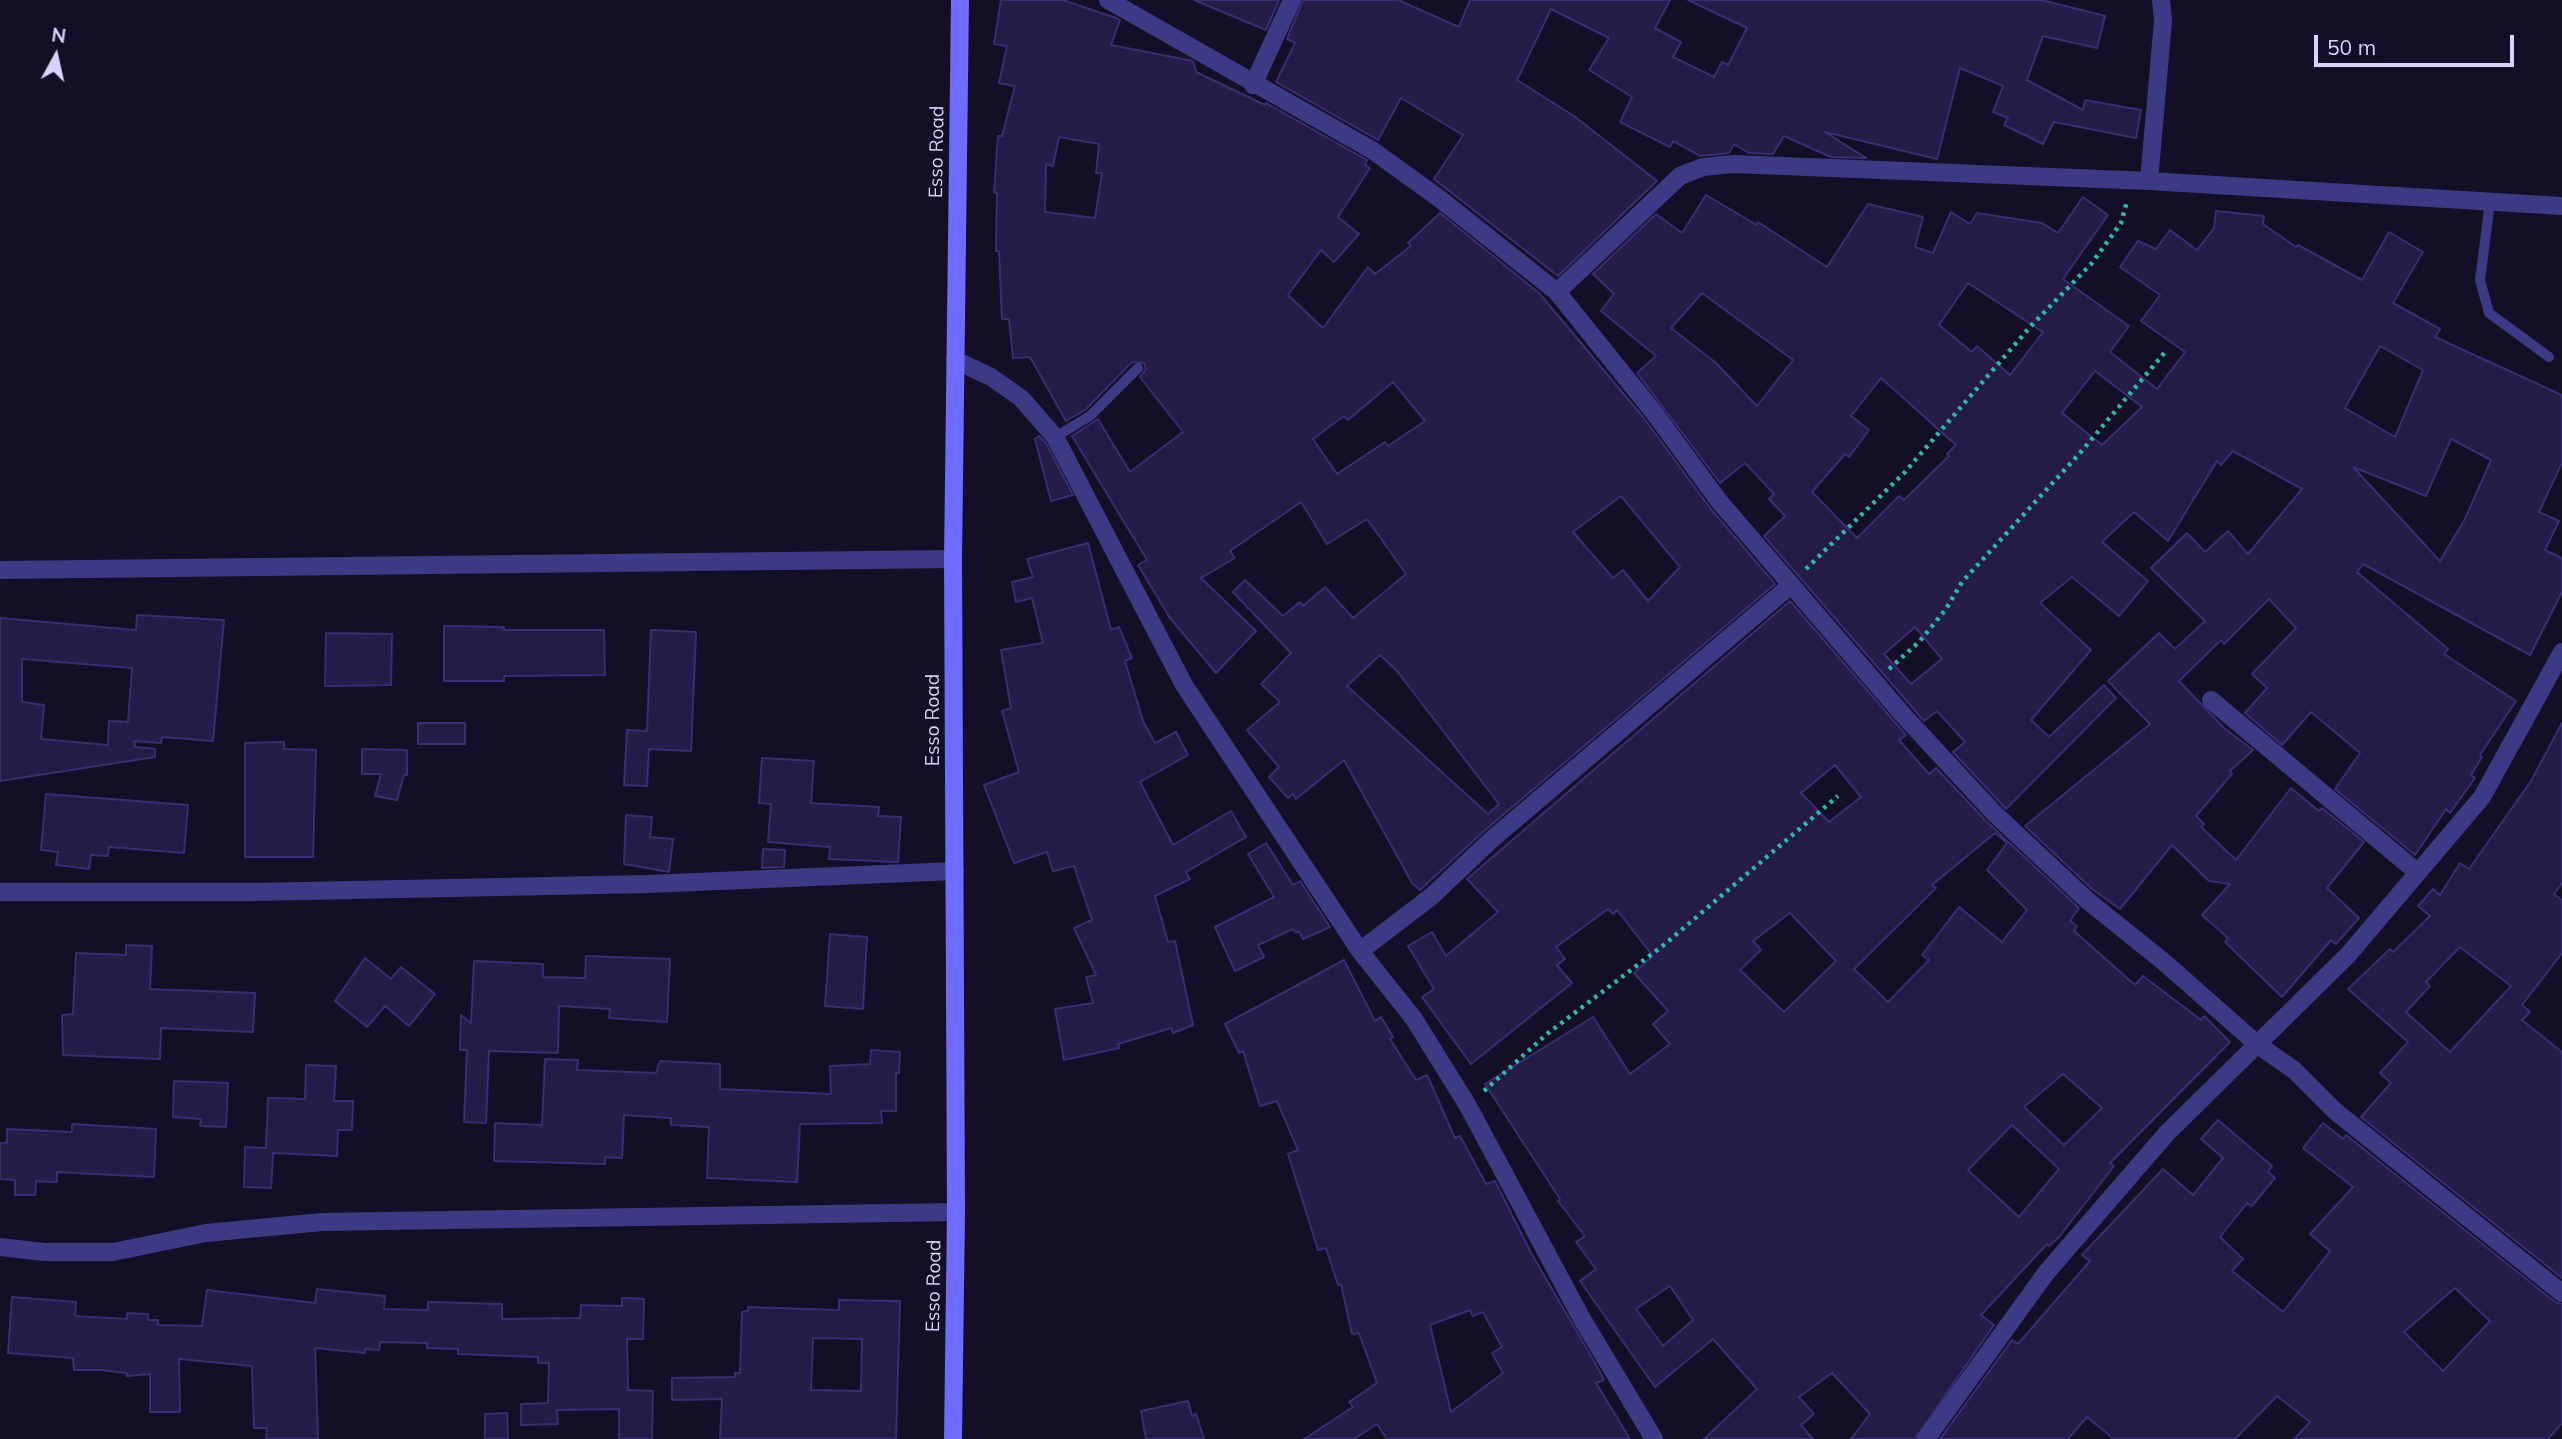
<!DOCTYPE html>
<html>
<head>
<meta charset="utf-8">
<style>
  body { margin:0 }
  #map { position:relative; width:2562px; height:1439px; overflow:hidden; background:#130f26; font-family:Mulish,sans-serif }
  canvas { display:block }
  .north { position:absolute; left:21px; top:21px; width:70px; height:70px; -webkit-text-stroke:5px #130f26; paint-order:stroke; rotate:8deg; font-size:19px; font-weight:700; line-height:28px; text-align:center; color:#d9d4ff }
  .north::after { content:''; display:block; margin:auto; width:24px; height:32px; background:#d9d4ff; clip-path:polygon(50% 0,100% 100%,50% 72%,0 100%) }
  .scale { position:absolute; left:2314px; top:35px; width:200px; height:32px; box-sizing:border-box; border:4px solid #d9d4ff; border-top:0; padding-left:9px; font-size:21px; line-height:24px; white-space:nowrap; color:#d9d4ff; -webkit-text-stroke:5px #130f26; paint-order:stroke }
</style>
</head>
<body>
<div id="map">
<canvas width="2562" height="1439"></canvas>
<div class="north">N</div>
<div class="scale">50 m</div>
</div>
<script>
const c = document.querySelector('canvas').getContext('2d');
c.lineJoin = 'round';
function paint(path, color) { c.fillStyle = color; c.fill(path, 'evenodd'); }
const toPath = rows => new Path2D(rows.map(r => 'M' + r).join(''));
function stroke(path, color, width, dash) { c.strokeStyle = color; c.lineWidth = width; c.lineCap = dash ? 'butt' : 'round'; c.setLineDash(dash || []); c.stroke(path); }
function write(font, color, halo, rows, align = 'center') {
  c.font = font + ' Mulish,sans-serif'; c.lineWidth = 5; c.setLineDash([]); c.textBaseline = 'middle'; c.strokeStyle = halo; c.fillStyle = color; for (const [text, x, y, turn = 0] of rows) {
    c.save(); c.translate(x, y); c.rotate((+turn || 0) * Math.PI / 180); c.textAlign = isNaN(turn) ? turn : align; if (halo) c.strokeText(text, 0, 0); c.fillText(text, 0, 0); c.restore();
  }
}
const building = toPath([
  [1001,0,1063,0,1116,18,1120,20,1111,45,1193,61,1196,72,1265,105,1266,103,1367,160,1365,165,1370,168,1338,217,1359,234,1334,262,1321,250,1288,295,1323,328,1368,267,1375,274,1411,246,1408,243,1440,213,1539,293,1643,417,1710,508,1775,584,1484,831,1420,890,1412,883,1344,760,1296,799,1293,794,1288,798,1269,777,1279,767,1247,730,1280,702,1261,684,1291,653,1233,592,1245,580,1283,616,1300,602,1303,606,1325,587,1353,618,1406,574,1367,519,1327,544,1301,502,1230,551,1235,558,1201,578,1256,631,1216,673,1170,618,1138,565,1147,560,1072,436,1098,419,1130,472,1183,432,1140,377,1146,369,1144,363,1132,362,1085,410,1066,421,1030,357,1013,358,1009,319,1002,319,999,251,996,251,997,193,994,192,998,136,1002,136,1015,86,999,83,1007,46,994,44,1001,0],
  [1059,137,1099,144,1096,173,1102,173,1095,218,1045,212,1046,164,1053,166,1059,137],
  [1393,382,1425,421,1388,446,1385,442,1337,474,1313,439,1344,416,1348,420,1393,382],
  [1621,496,1680,567,1648,601,1623,570,1613,578,1573,532,1621,496],
  [1380,655,1397,671,1499,804,1488,814,1347,686,1380,655],
  [1194,0,1279,0,1266,30,1194,0],
  [1303,0,1398,0,1459,27,1470,0,1670,0,1655,28,1681,42,1673,57,1714,77,1722,62,1728,65,1747,28,1688,0,2041,0,2105,16,2097,48,2043,36,2027,80,2083,110,2085,100,2141,110,2136,138,2054,122,2043,144,2004,125,2008,118,1993,112,2003,86,1960,68,1937,159,1825,132,1866,158,1831,157,1784,136,1773,154,1749,153,1734,144,1729,153,1700,156,1673,141,1670,147,1620,122,1632,97,1589,70,1609,38,1551,9,1517,80,1574,116,1657,181,1558,276,1434,179,1463,135,1401,98,1378,140,1276,82,1295,43,1287,39,1303,0],
  [1706,195,1757,225,1758,222,1827,267,1868,204,1923,217,1915,247,1933,253,1951,212,1970,224,1977,213,2042,223,2058,233,2083,197,2108,215,2063,279,2129,326,2110,352,2157,389,2185,352,2141,321,2160,295,2120,267,2138,241,2156,249,2170,230,2197,250,2214,228,2216,211,2264,216,2263,224,2296,247,2298,245,2362,280,2389,232,2423,252,2393,303,2440,329,2435,337,2562,395,2562,463,2539,512,2559,521,2545,550,2562,558,2562,592,2530,655,2363,564,2357,572,2448,649,2444,654,2516,701,2480,755,2482,757,2471,775,2475,778,2450,813,2446,809,2415,855,2335,789,2360,753,2311,712,2282,745,2245,713,2267,688,2252,674,2296,628,2269,599,2224,644,2221,640,2179,681,2225,729,2253,750,2230,771,2232,774,2196,816,2204,824,2201,827,2236,860,2291,788,2319,811,2322,808,2364,842,2327,888,2359,918,2336,944,2331,940,2282,997,2225,942,2228,938,2202,915,2230,884,2209,881,2172,845,2120,909,2092,889,2025,826,2150,724,2108,681,2159,633,2175,649,2205,621,2151,568,2187,533,2205,552,2228,531,2248,554,2302,489,2233,451,2221,465,2217,461,2168,541,2134,512,2102,542,2148,581,2119,616,2072,577,2040,603,2091,650,2031,720,2049,737,2104,685,2116,698,2006,809,1953,752,1965,742,1937,711,1924,721,1764,536,1785,516,1769,499,1774,494,1745,463,1720,483,1637,373,1656,356,1601,311,1614,294,1593,274,1656,214,1682,233,1706,195],
  [1968,283,2043,332,2010,375,1977,346,1972,352,1939,325,1968,283],
  [1702,293,1793,360,1757,406,1716,363,1671,328,1702,293],
  [2380,346,2423,370,2395,437,2345,408,2380,346],
  [2095,371,2142,407,2102,445,2062,413,2095,371],
  [1881,378,1956,445,1947,454,1949,456,1904,500,1899,496,1857,538,1812,492,1845,454,1849,457,1869,430,1851,416,1881,378],
  [2451,439,2491,460,2465,519,2440,561,2353,467,2426,496,2451,439],
  [1915,627,1942,659,1911,684,1884,654,1915,627],
  [1039,436,1046,443,1073,495,1051,501,1035,439,1039,436],
  [1088,543,1111,630,1119,627,1132,658,1125,661,1143,721,1155,743,1176,732,1188,755,1140,782,1173,845,1231,811,1246,837,1186,872,1190,879,1155,896,1168,942,1175,941,1193,1025,1173,1033,1171,1028,1118,1044,1119,1048,1064,1060,1055,1009,1093,1003,1086,977,1096,975,1074,928,1092,920,1074,866,1053,871,1047,852,1014,863,984,785,1019,772,1002,711,1011,708,1001,650,1043,643,1032,598,1016,602,1012,582,1033,577,1027,559,1088,543],
  [1790,601,1906,735,1899,740,1929,774,1936,768,1986,821,2079,908,2070,921,2077,926,2074,931,2135,985,2143,976,2201,1020,2204,1016,2230,1042,2110,1163,2114,1166,2059,1237,2049,1246,2047,1244,1981,1315,1994,1325,1915,1439,1851,1439,1870,1414,1832,1373,1799,1397,1814,1414,1801,1425,1813,1439,1704,1439,1757,1389,1713,1339,1655,1387,1580,1281,1596,1269,1576,1242,1585,1236,1558,1201,1560,1199,1485,1084,1593,1017,1630,1074,1670,1044,1653,1024,1668,1011,1634,973,1653,956,1617,910,1613,914,1608,909,1556,947,1565,959,1557,965,1572,983,1471,1064,1422,997,1434,989,1408,946,1432,932,1446,956,1498,912,1467,879,1790,601],
  [1835,765,1861,797,1829,822,1801,793,1835,765],
  [1995,833,2007,843,1987,870,2027,910,2002,942,1959,907,1922,955,1929,960,1888,1002,1854,969,1936,888,1932,885,1995,833],
  [1790,913,1836,961,1784,1012,1740,970,1761,950,1753,941,1790,913],
  [2063,1074,2102,1108,2064,1145,2024,1107,2063,1074],
  [2012,1125,2059,1169,2019,1217,1968,1170,2012,1125],
  [1670,1286,1693,1320,1663,1346,1636,1309,1670,1286],
  [137,615,224,620,213,741,162,737,161,743,134,741,135,747,155,749,155,757,0,781,0,618,136,630,137,615],
  [22,659,132,668,128,722,109,721,108,745,41,739,44,705,22,702,22,659],
  [444,626,504,627,504,630,604,630,605,675,504,676,504,681,444,681,444,626],
  [651,630,696,632,691,751,649,749,647,786,624,785,627,730,647,731,651,630],
  [326,633,392,634,391,685,325,686,326,633],
  [418,723,465,723,465,744,418,744,418,723],
  [2562,723,2562,883,2554,894,2562,900,2562,953,2522,1005,2530,1012,2522,1020,2562,1052,2562,1278,2361,1117,2391,1083,2380,1073,2408,1042,2348,989,2390,949,2393,952,2430,916,2418,906,2433,889,2440,895,2460,863,2469,869,2531,781,2562,723],
  [2460,947,2511,986,2450,1052,2406,1012,2430,986,2426,982,2460,947],
  [284,742,284,749,316,750,313,857,245,857,245,743,284,742],
  [362,749,407,750,407,775,404,775,397,800,375,796,381,774,362,774,362,749],
  [762,758,814,761,811,803,879,807,878,816,901,817,898,862,829,859,830,847,768,842,771,804,759,803,762,758],
  [46,794,188,805,184,853,109,847,108,856,91,855,89,869,56,865,58,852,41,850,46,794],
  [626,815,652,817,650,837,673,839,669,872,624,864,626,815],
  [1266,843,1293,885,1300,881,1330,927,1303,939,1299,931,1296,933,1293,929,1258,945,1264,957,1235,971,1215,927,1274,897,1248,854,1266,843],
  [763,849,785,850,784,867,762,868,763,849],
  [830,934,867,937,863,1009,825,1006,830,934],
  [126,945,152,946,150,989,255,993,253,1032,161,1028,160,1059,63,1055,62,1015,73,1014,76,953,126,955,126,945],
  [586,956,670,959,667,1022,609,1018,610,1009,559,1006,558,1053,489,1051,486,1123,464,1122,467,1050,460,1050,461,1015,471,1023,474,961,543,964,543,977,585,978,586,956],
  [365,958,391,979,401,967,435,994,409,1026,385,1006,367,1027,335,1001,365,958],
  [1344,960,1375,1021,1381,1017,1393,1037,1390,1039,1416,1080,1427,1075,1455,1138,1460,1136,1486,1184,1495,1181,1531,1253,1598,1368,1604,1380,1596,1383,1630,1439,1387,1439,1377,1424,1354,1439,1304,1439,1353,1407,1349,1402,1377,1383,1359,1333,1352,1334,1341,1284,1338,1285,1326,1248,1318,1250,1288,1154,1298,1150,1277,1101,1260,1106,1243,1051,1239,1053,1225,1024,1344,960],
  [1470,1310,1473,1316,1483,1312,1502,1347,1492,1353,1503,1373,1451,1412,1430,1325,1470,1310],
  [871,1050,900,1052,899,1073,896,1073,896,1111,881,1111,882,1123,800,1124,797,1182,707,1178,709,1127,671,1125,671,1118,624,1115,622,1158,605,1157,605,1164,494,1161,495,1123,542,1125,545,1059,578,1060,577,1070,656,1073,660,1061,720,1064,720,1089,831,1094,830,1066,870,1064,871,1050],
  [306,1065,336,1066,334,1101,353,1101,352,1130,338,1130,337,1156,273,1153,271,1188,244,1187,245,1147,266,1148,268,1098,305,1099,306,1065],
  [174,1081,228,1083,226,1127,200,1126,201,1119,173,1117,174,1081],
  [2218,1120,2272,1166,2268,1172,2275,1178,2252,1206,2247,1203,2220,1237,2243,1259,2232,1271,2283,1312,2330,1251,2310,1234,2353,1187,2303,1148,2323,1123,2343,1139,2346,1135,2555,1302,2562,1304,2562,1423,2548,1439,2294,1439,2310,1422,2277,1396,2235,1439,2114,1439,2087,1417,2068,1439,1940,1439,2012,1340,2018,1344,2090,1261,2082,1255,2163,1169,2193,1195,2223,1158,2201,1139,2218,1120],
  [2455,1288,2490,1321,2443,1371,2404,1332,2455,1288],
  [72,1124,156,1129,154,1177,57,1172,57,1182,36,1181,35,1195,15,1195,15,1180,0,1179,0,1143,7,1143,7,1129,72,1132,72,1124],
  [317,1289,385,1296,384,1309,428,1310,428,1302,502,1304,502,1319,580,1318,581,1305,622,1306,622,1298,644,1299,643,1339,627,1339,628,1390,653,1391,652,1439,619,1439,619,1409,557,1410,558,1424,521,1425,521,1404,548,1403,549,1363,538,1363,538,1357,458,1354,458,1349,427,1348,427,1343,380,1342,379,1350,365,1349,365,1353,315,1348,318,1439,266,1439,267,1428,254,1428,252,1366,179,1359,180,1412,150,1412,150,1374,127,1376,127,1373,100,1370,74,1370,73,1358,8,1353,12,1297,76,1302,75,1316,127,1319,127,1313,148,1314,148,1320,158,1320,158,1325,202,1326,207,1290,315,1303,317,1289],
  [839,1300,900,1301,896,1439,720,1439,722,1399,672,1400,672,1378,735,1377,735,1373,740,1373,742,1312,748,1311,748,1307,839,1310,839,1300],
  [813,1338,862,1339,861,1391,811,1390,813,1338],
  [1188,1401,1192,1416,1196,1414,1204,1439,1146,1439,1141,1411,1188,1401],
  [507,1413,508,1439,485,1439,485,1414,507,1413]
]);
paint(building, '#241b47');
stroke(building, '#3b2d73', 2);
stroke(toPath([
  [1806,569,1905,472,2030,327,2092,263,2121,223,2127,201],
  [1889,669,1919,642,1946,609,1962,582,2080,453,2166,351],
  [1484,1091,1547,1034,1665,944,1838,796]
]), '#2fb8b0', 4.5, [3.5, 5]);
stroke(toPath([
  [2490,202,2480,280,2489,313,2549,357],
  [1055,437,1090,416,1138,368]
]), '#3d3a85', 10);
stroke(toPath([
  [1108,0,1372,150,1440,199,1557,292,1652,410,1719,501,1904,716,1994,813,2088,901,2164,962,2258,1045,2294,1070,2335,1111,2562,1293],
  [1253,85,1292,0],
  [2149,181,2163,21,2161,0],
  [1557,292,1680,176,1703,167,1734,164,2149,181,2562,206],
  [955,360,991,377,1021,398,1055,437,1184,685,1360,951,1414,1019,1468,1106,1582,1319,1654,1439],
  [0,570,953,559],
  [2211,700,2417,872],
  [0,892,253,892,648,884,955,871],
  [1360,951,1432,896,1491,840,1791,585],
  [0,1247,44,1252,113,1252,206,1233,322,1222,956,1212],
  [1926,1439,2046,1273,2167,1133,2348,955,2482,797,2562,652]
]), '#3d3a85', 18);
stroke(toPath([
  [953,1439,956,1212,953,559,960,0]
]), '#6f6bff', 18);
write('19px', '#d9d4ff', '#130f26', [
  ["Esso Road",937,152,-89],
  ["Esso Road",933,720,-90],
  ["Esso Road",934,1286,-89]
]);
</script>
</body>
</html>
